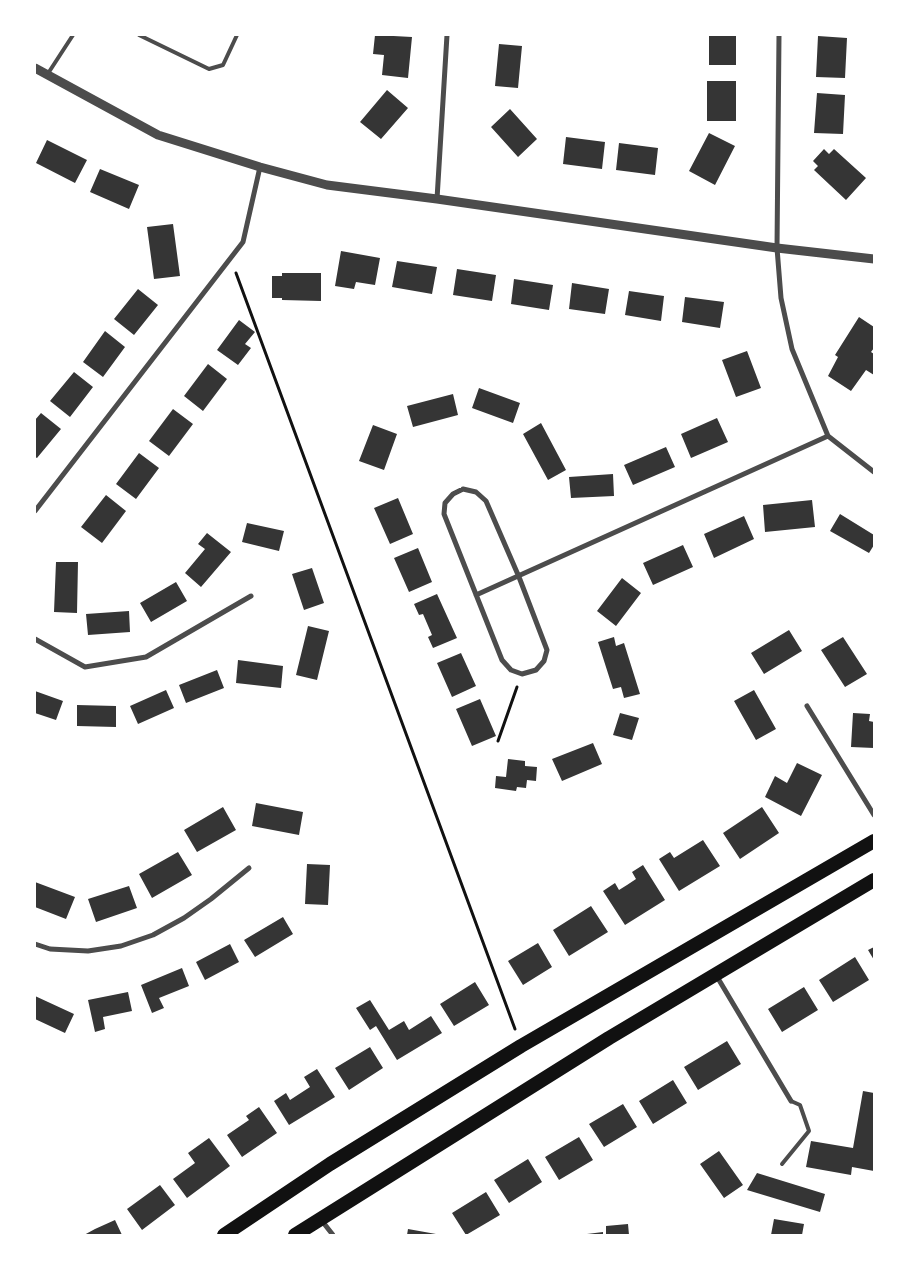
<!DOCTYPE html>
<html>
<head>
<meta charset="utf-8">
<style>
  body { margin:0 }
  #map { position:relative; width:909px; height:1270px; overflow:hidden; background:#fff; font-family:"Open Sans",sans-serif }
  canvas { display:block }
  .frame { position:absolute; inset:0; border:36px solid #fff; pointer-events:none }
</style>
</head>
<body>
<div id="map">
<canvas width="909" height="1270"></canvas>
<div class="frame"></div>
</div>
<script>
const c = document.querySelector('canvas').getContext('2d');
c.lineJoin = 'round';
function paint(path, color) { c.fillStyle = color; c.fill(path, 'evenodd'); }
const toPath = rows => new Path2D(rows.map(r => 'M' + r).join(''));
function stroke(path, color, width, dash) { c.strokeStyle = color; c.lineWidth = width; c.lineCap = dash ? 'butt' : 'round'; c.setLineDash(dash || []); c.stroke(path); }
paint(toPath([
  [375,35,412,37,408,78,382,75,384,55,373,54],
  [709,35,736,35,736,65,709,65],
  [818,36,847,38,845,78,816,77],
  [499,44,522,46,518,88,495,86],
  [707,81,736,81,736,121,707,121],
  [387,90,408,108,381,139,360,122],
  [817,93,845,95,843,134,814,133],
  [510,109,537,139,518,157,491,127],
  [709,133,735,146,715,185,689,171],
  [566,137,605,142,602,169,563,164],
  [47,140,87,160,75,183,36,163],
  [619,143,658,148,655,175,616,170],
  [824,149,829,154,834,149,866,178,846,200,814,170,818,166,813,161],
  [100,169,139,185,129,209,90,192],
  [173,224,180,276,154,279,147,227],
  [341,251,380,258,375,285,356,282,354,289,335,286],
  [397,261,437,267,432,294,392,287],
  [457,269,496,275,492,301,453,295],
  [282,273,321,273,321,301,282,300,282,298,272,298,272,276,282,276],
  [514,279,553,285,549,310,511,304],
  [572,283,609,289,605,314,569,309],
  [138,289,158,305,134,335,114,319],
  [629,291,664,296,661,321,625,315],
  [685,297,724,302,720,328,682,322],
  [859,317,874,327,874,348,871,352,874,354,874,375,866,370,851,391,828,376,838,357,835,355],
  [239,320,255,332,245,344,251,348,238,365,217,350],
  [105,331,125,347,103,377,83,362],
  [747,351,761,388,736,397,722,360],
  [208,364,227,379,203,411,184,396],
  [74,372,93,387,70,417,50,401],
  [479,388,520,403,513,423,472,408],
  [453,394,458,415,413,427,407,406],
  [173,409,193,424,169,456,149,441],
  [41,413,61,429,37,458,35,457,35,420],
  [717,418,728,442,691,458,681,434],
  [541,423,566,470,548,480,523,434],
  [373,425,397,434,384,470,359,461],
  [666,447,675,467,633,485,624,465],
  [139,453,159,468,136,499,116,484],
  [613,474,614,496,571,498,569,477],
  [106,495,126,511,102,543,81,527],
  [398,498,413,534,390,544,374,508],
  [812,500,815,527,765,532,763,505],
  [840,514,874,535,874,545,869,553,830,531],
  [744,516,754,539,714,558,704,534],
  [247,523,284,531,279,551,242,542],
  [207,533,231,552,201,587,185,573,205,549,198,544],
  [683,545,693,567,653,585,643,563],
  [418,548,432,582,409,592,394,558],
  [56,562,78,562,77,613,54,612],
  [312,568,324,603,304,610,292,574],
  [622,578,641,593,616,626,597,611],
  [176,582,187,601,151,622,140,603],
  [437,594,457,638,433,648,428,637,432,635,423,614,419,615,414,604],
  [129,611,130,632,88,635,86,614],
  [308,626,329,631,317,680,296,675],
  [789,630,802,651,764,674,751,653],
  [614,637,616,646,624,643,640,694,624,698,621,687,613,689,598,642],
  [843,637,867,674,845,687,821,650],
  [461,653,476,686,452,697,437,663],
  [238,660,283,666,281,688,236,683],
  [217,670,224,688,186,703,179,685],
  [166,690,174,708,138,724,130,706],
  [754,690,776,729,756,740,734,701],
  [35,691,63,701,56,720,35,713],
  [480,699,496,736,472,746,456,709],
  [77,705,116,706,116,727,77,726],
  [620,713,639,718,632,740,613,735],
  [853,713,870,714,869,721,874,722,874,748,851,747],
  [593,743,602,764,562,781,552,759],
  [508,759,525,761,525,766,537,767,536,781,527,780,526,788,517,787,516,791,495,788,496,776,506,777],
  [797,763,822,775,801,816,765,797,775,776,787,783],
  [256,803,303,812,299,835,252,826],
  [223,807,236,830,197,852,184,830],
  [762,807,779,833,740,859,723,833],
  [703,840,720,866,679,891,659,859,670,852,674,858],
  [178,852,192,875,152,898,139,874],
  [307,864,330,865,328,905,305,904],
  [643,865,665,900,625,925,603,891,615,883,619,890,627,885,636,879,632,872],
  [35,882,75,897,66,919,35,907],
  [129,886,137,908,96,922,88,899],
  [591,906,608,932,569,956,553,930],
  [283,917,293,934,255,957,244,940],
  [538,943,552,967,523,985,508,961],
  [230,944,239,962,205,980,196,962],
  [874,947,874,960,868,950],
  [855,957,869,980,833,1002,819,980],
  [182,968,189,986,159,998,164,1008,152,1013,141,985],
  [475,982,489,1005,454,1026,440,1004],
  [804,987,818,1010,782,1032,768,1009],
  [128,992,132,1011,103,1017,105,1029,95,1032,88,1000],
  [35,996,74,1014,65,1033,35,1019],
  [370,1000,389,1030,404,1021,409,1030,431,1016,442,1033,397,1060,376,1026,370,1030,356,1008],
  [727,1041,741,1064,698,1090,684,1067],
  [370,1047,383,1068,349,1090,335,1068],
  [317,1069,335,1097,289,1125,274,1101,286,1093,290,1100,310,1087,304,1077],
  [673,1080,687,1103,653,1124,639,1101],
  [863,1091,874,1093,874,1171,852,1167,851,1175,806,1167,811,1141,853,1148],
  [623,1104,637,1127,604,1147,589,1124],
  [259,1107,277,1133,242,1157,227,1135,249,1120,246,1116],
  [579,1137,593,1160,559,1180,545,1157],
  [209,1138,230,1166,187,1198,173,1179,195,1163,188,1153],
  [719,1151,743,1185,724,1198,700,1164],
  [528,1159,542,1182,509,1203,494,1180],
  [757,1173,825,1194,820,1212,747,1190],
  [160,1185,175,1205,142,1230,127,1209],
  [486,1192,500,1215,466,1235,452,1213],
  [774,1219,804,1224,802,1235,771,1235],
  [115,1220,122,1235,84,1235,95,1229],
  [628,1224,629,1235,606,1235,606,1226],
  [408,1229,436,1234,435,1235,407,1235],
  [603,1232,603,1235,587,1235,587,1234]
]), '#353535');
stroke(toPath([
  [236,273,515,1029],
  [498,741,517,687]
]), '#111', 3);
stroke(toPath([
  [139,35,209,69,223,65,237,35],
  [47,75,73,35],
  [782,1164,809,1131,800,1105,791,1101]
]), '#4c4c4c', 4);
stroke(toPath([
  [779,35,777,248,781,298,792,349,828,436,874,472],
  [437,199,447,35],
  [463,489,476,492,486,501,519,577,547,650,544,661,536,670,522,674,511,670,502,660,444,514,445,503,453,494,463,489],
  [35,511,243,242,260,167],
  [476,595,828,436],
  [35,639,85,667,146,657,251,596],
  [807,706,874,815],
  [35,944,50,949,88,951,121,946,153,935,184,918,211,899,249,868],
  [716,975,791,1101],
  [322,1221,333,1235]
]), '#4c4c4c', 5);
stroke(toPath([
  [35,68,158,135,260,167,327,185,437,199,777,248,874,259]
]), '#4c4c4c', 9);
stroke(toPath([
  [224,1235,330,1164,521,1046,874,841],
  [295,1235,609,1038,874,880]
]), '#111', 14);
</script>
</body>
</html>
